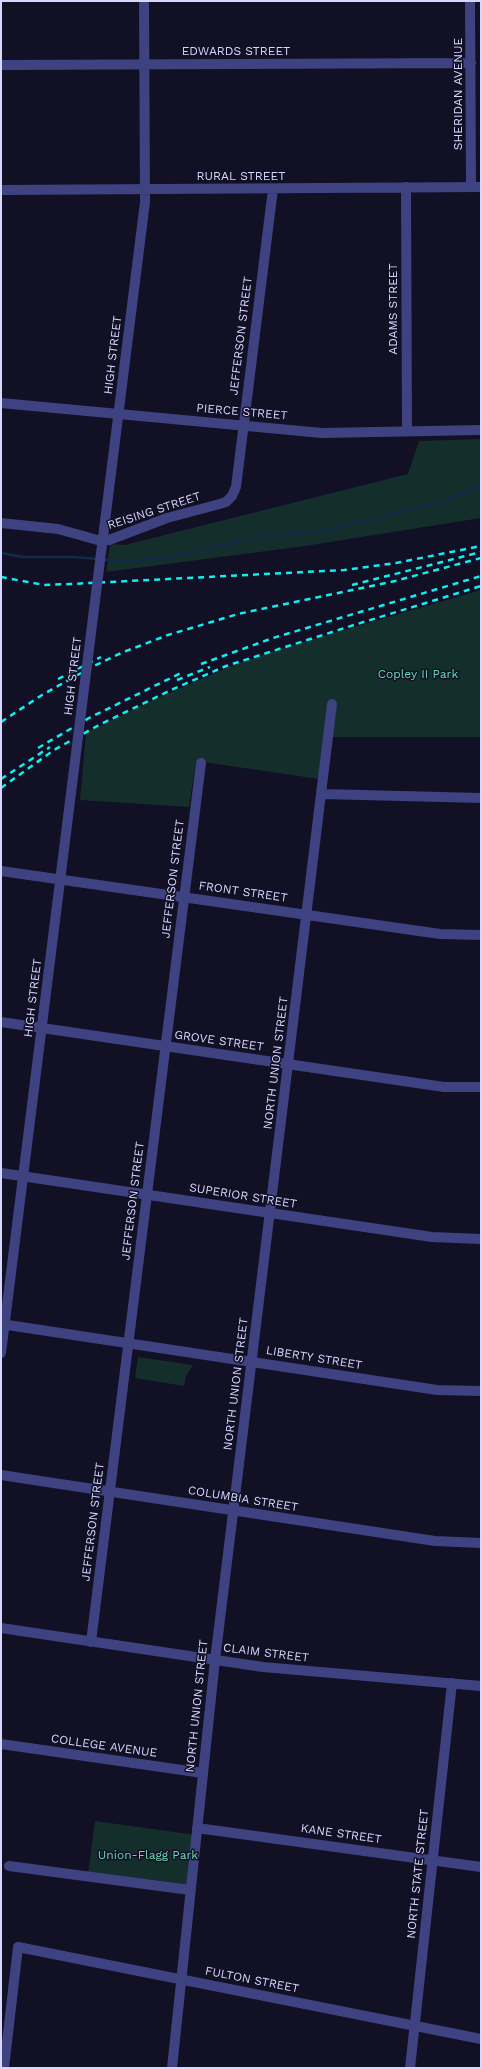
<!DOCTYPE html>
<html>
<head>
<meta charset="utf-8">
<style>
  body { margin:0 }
  #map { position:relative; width:482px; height:2069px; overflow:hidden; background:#121025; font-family:"Work Sans",sans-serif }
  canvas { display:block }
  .frame { position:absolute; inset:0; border:2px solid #d7d6fd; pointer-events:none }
</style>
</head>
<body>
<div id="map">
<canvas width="482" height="2069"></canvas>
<div class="frame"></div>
</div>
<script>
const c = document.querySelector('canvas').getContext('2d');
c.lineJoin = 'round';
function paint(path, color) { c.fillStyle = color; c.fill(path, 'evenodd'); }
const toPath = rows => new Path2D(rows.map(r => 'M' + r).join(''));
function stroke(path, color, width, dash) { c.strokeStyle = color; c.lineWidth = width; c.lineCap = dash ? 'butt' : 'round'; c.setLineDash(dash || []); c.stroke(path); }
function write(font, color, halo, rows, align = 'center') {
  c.font = font + ' "Work Sans",sans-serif'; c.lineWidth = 3; c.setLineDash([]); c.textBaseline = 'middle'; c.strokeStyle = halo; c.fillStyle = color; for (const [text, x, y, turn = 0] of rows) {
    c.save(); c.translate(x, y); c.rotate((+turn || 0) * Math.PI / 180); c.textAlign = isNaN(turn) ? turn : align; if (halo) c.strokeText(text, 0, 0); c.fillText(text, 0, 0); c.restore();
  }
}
paint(toPath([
  [481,439,481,518,305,546,106,572,110,544,125,545,408,474,419,441],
  [481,590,481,737,325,737,319,779,196,761,189,807,80,800,86,733,142,705,229,667,276,650],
  [138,1357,193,1365,186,1376,184,1386,135,1378],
  [95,1821,196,1835,188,1888,88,1874]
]), '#142e2b');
stroke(toPath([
  [1,553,23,557,73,557,98,559],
  [103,560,125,561,163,558,265,536,305,533,336,528,442,502,481,486]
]), '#112b48', 2.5);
stroke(toPath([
  [470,1,471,187],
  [1,65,471,63],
  [406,187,407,431],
  [1,190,481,187],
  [1,403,322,433,481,430],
  [105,521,145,202,144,1],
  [1,523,58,529,101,541,109,540,167,518,216,505,226,502,232,496,236,487,273,189],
  [322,794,481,798],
  [1,871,440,934,481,935],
  [1,1022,444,1087,481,1087],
  [1,1173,432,1237,481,1239],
  [1,1324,437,1390,481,1391],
  [1,1353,68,817],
  [1,1475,435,1541,481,1543],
  [1,1628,263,1667,481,1686],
  [91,1642,201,763],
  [1,1744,203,1773],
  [197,1828,481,1867],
  [9,1866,190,1890],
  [4,2068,18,1947,481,2039],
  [172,2068,215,1660,332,704],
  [410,2068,452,1683]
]), '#3e4281', 10);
stroke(toPath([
  [1,577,44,585,70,584,344,570,396,563,481,546],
  [352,585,481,552],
  [201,664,273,638,481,576],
  [58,679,101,657],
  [177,680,210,667],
  [1,722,42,695,90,668,121,653,168,635,238,614,395,581,481,558],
  [38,748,89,718,183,672],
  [1,779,50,747],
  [1,788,54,750,99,725,171,690,226,666,354,625,481,586]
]), '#0eeff1', 2.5, [6, 5]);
stroke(toPath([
  [68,817,105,521]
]), '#3e4281', 10);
write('12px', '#d7d6fd', '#121025', [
  ["EDWARDS STREET",236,51],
  ["SHERIDAN AVENUE",458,94,-90],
  ["RURAL STREET",241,176],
  ["ADAMS STREET",393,309,-90],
  ["JEFFERSON STREET",241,336,-83],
  ["HIGH STREET",113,355,-83],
  ["PIERCE STREET",242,412,5],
  ["REISING STREET",154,511,-18],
  ["HIGH STREET",73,676,-83],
  ["JEFFERSON STREET",173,879,-83],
  ["FRONT STREET",243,892,8],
  ["HIGH STREET",33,998,-83],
  ["GROVE STREET",219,1041,8],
  ["NORTH UNION STREET",276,1063,-83],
  ["SUPERIOR STREET",243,1196,9],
  ["JEFFERSON STREET",133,1201,-83],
  ["LIBERTY STREET",314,1358,9],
  ["NORTH UNION STREET",236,1384,-83],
  ["COLUMBIA STREET",243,1499,9],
  ["JEFFERSON STREET",93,1522,-83],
  ["CLAIM STREET",266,1653,7],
  ["NORTH UNION STREET",197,1706,-84],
  ["COLLEGE AVENUE",104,1746,8],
  ["KANE STREET",341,1834,8],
  ["NORTH STATE STREET",418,1874,-84],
  ["FULTON STREET",252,1980,11]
]);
write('12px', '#66d9b2', '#121025', [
  ["Copley II Park",418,674],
  ["Union-Flagg Park",148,1855]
]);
</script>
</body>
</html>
